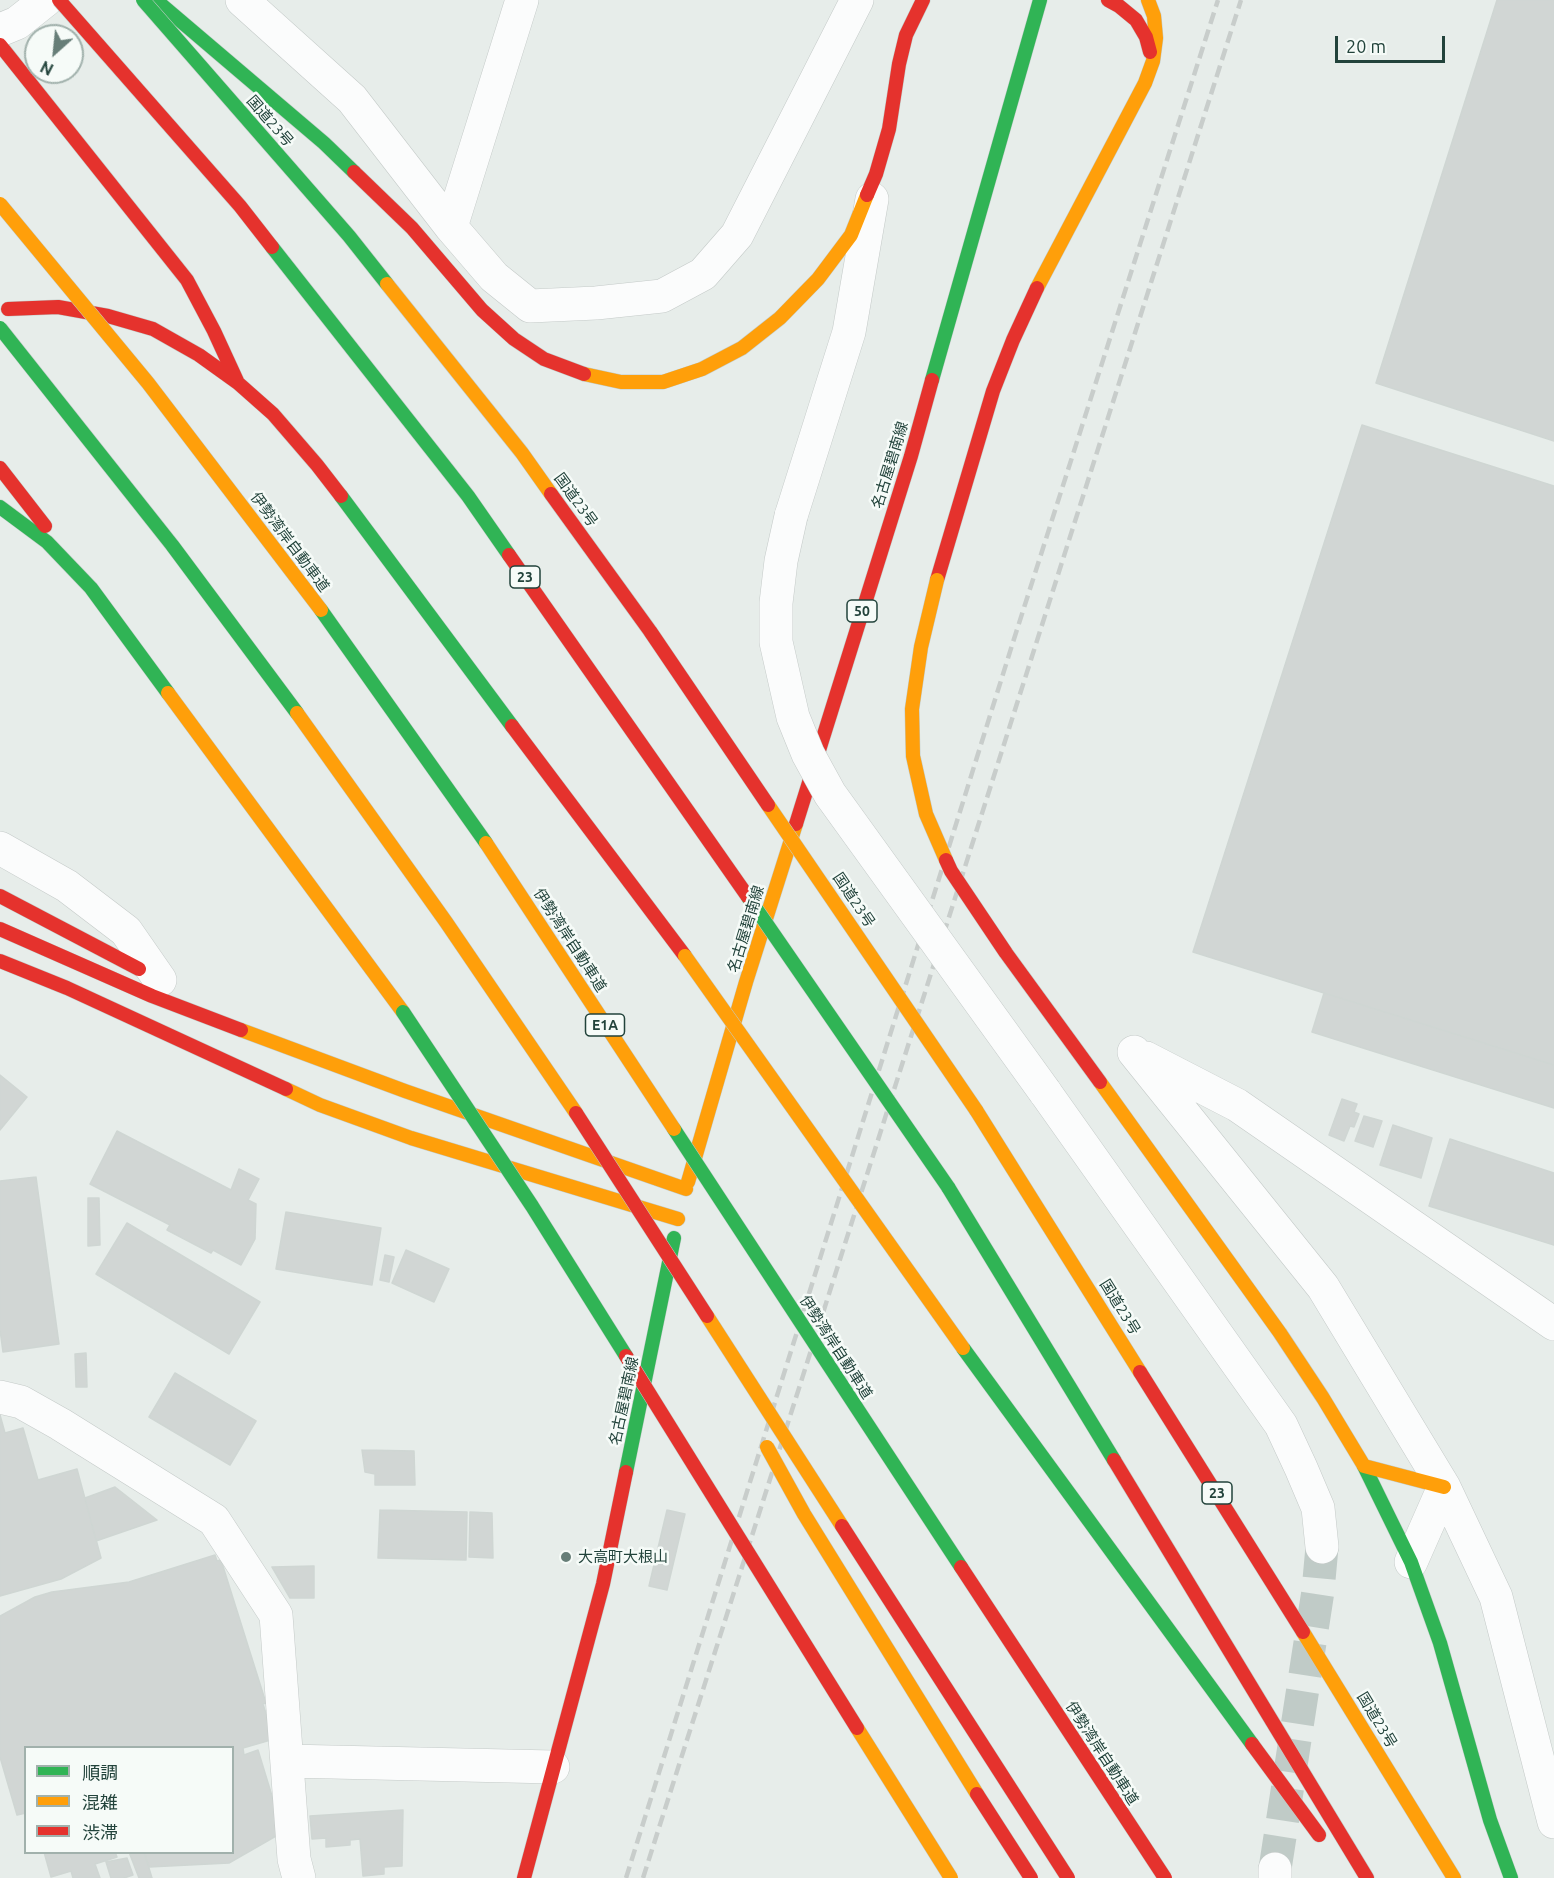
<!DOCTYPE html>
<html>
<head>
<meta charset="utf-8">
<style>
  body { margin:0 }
  #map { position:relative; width:1554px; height:1878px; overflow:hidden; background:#e7edea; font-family:Ubuntu,"Noto Sans JP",sans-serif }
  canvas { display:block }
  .legend { position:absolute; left:24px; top:1746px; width:210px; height:108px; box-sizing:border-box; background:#f6fbf8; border:2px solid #a1b1ac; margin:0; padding:8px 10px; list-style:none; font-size:18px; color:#22433b }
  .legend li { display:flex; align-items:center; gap:12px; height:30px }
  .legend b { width:30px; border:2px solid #a1b1ac }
  .north { position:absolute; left:24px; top:24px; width:60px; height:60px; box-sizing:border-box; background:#f6fbf8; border:2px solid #a1b1ac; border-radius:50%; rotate:207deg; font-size:16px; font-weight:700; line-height:24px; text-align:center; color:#22433b }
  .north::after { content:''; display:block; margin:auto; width:21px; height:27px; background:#677e78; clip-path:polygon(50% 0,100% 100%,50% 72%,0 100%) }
  .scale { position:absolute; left:1335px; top:36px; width:110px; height:27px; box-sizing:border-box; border:3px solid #22433b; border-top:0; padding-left:8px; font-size:18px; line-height:21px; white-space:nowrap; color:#22433b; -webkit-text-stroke:4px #f6fbf8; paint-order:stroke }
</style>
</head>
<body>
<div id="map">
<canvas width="1554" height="1878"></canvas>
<ul class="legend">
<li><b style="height:8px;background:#30b455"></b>順調</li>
<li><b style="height:8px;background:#ff9f0a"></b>混雑</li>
<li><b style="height:8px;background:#e5322d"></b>渋滞</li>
</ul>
<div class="north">N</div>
<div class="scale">20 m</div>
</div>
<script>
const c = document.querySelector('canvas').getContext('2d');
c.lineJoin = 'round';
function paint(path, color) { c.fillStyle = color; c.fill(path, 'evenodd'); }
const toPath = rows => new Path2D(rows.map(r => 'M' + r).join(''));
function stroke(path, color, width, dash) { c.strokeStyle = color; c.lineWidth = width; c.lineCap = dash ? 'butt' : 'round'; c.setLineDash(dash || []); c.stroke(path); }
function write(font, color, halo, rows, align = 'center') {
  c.font = font + ' Ubuntu,"Noto Sans JP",sans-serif'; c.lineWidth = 5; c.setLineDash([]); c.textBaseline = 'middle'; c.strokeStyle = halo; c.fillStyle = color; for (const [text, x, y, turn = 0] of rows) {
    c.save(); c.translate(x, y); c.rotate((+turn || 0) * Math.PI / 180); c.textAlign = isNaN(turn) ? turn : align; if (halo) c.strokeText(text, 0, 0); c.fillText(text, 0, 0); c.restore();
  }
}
const building = toPath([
  [1497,0,1554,0,1554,441,1376,383,1497,0],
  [1362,425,1554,486,1554,1065,1193,952,1362,425],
  [1324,993,1554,1065,1554,1108,1312,1032,1324,993],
  [0,1075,27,1097,0,1130,0,1075],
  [1342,1099,1357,1104,1354,1112,1359,1114,1354,1127,1350,1126,1344,1141,1329,1135,1342,1099],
  [1364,1116,1382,1121,1373,1147,1355,1141,1364,1116],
  [1393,1125,1432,1138,1421,1178,1380,1165,1393,1125],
  [117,1131,231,1190,239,1169,259,1179,248,1200,256,1204,255,1239,241,1265,213,1250,211,1253,167,1230,170,1225,90,1184,117,1131],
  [1450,1139,1554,1173,1554,1245,1429,1206,1450,1139],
  [36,1177,59,1344,3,1352,0,1330,0,1181,36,1177],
  [88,1198,99,1198,100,1245,88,1246,88,1198],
  [286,1212,381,1228,372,1285,276,1269,286,1212],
  [127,1223,260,1302,229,1354,96,1274,127,1223],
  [406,1250,449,1269,434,1302,392,1283,406,1250],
  [385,1255,394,1257,389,1282,380,1280,385,1255],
  [86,1353,87,1387,76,1387,75,1354,86,1353],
  [175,1373,256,1421,230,1465,149,1417,175,1373],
  [0,1415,5,1433,23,1428,38,1480,77,1469,101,1558,61,1579,0,1596,0,1415],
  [362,1450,414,1451,415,1485,375,1485,375,1474,365,1472,362,1450],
  [115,1487,157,1520,96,1541,85,1498,115,1487],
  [380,1510,467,1512,466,1560,378,1558,380,1510],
  [667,1510,685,1514,667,1590,649,1586,667,1510],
  [470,1512,492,1513,493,1558,469,1557,470,1512],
  [215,1555,217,1561,221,1560,266,1703,263,1704,274,1739,243,1748,244,1755,258,1750,283,1832,229,1863,149,1867,144,1852,232,1852,232,1748,26,1748,26,1813,17,1815,0,1757,0,1616,35,1597,52,1592,129,1582,215,1555],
  [314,1566,314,1598,290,1598,272,1567,314,1566],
  [403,1810,402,1866,384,1867,384,1874,363,1876,360,1839,350,1840,350,1845,326,1847,326,1838,312,1839,310,1816,403,1810],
  [44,1852,115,1852,117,1857,95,1864,100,1878,73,1878,71,1871,51,1877,44,1852],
  [129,1852,144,1852,152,1878,139,1878,129,1852],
  [127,1858,133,1875,124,1878,111,1878,106,1862,127,1858]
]);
paint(building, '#d1d6d4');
stroke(building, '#cfd6d3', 1.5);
stroke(toPath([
  [1275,1869,1318,1591,1322,1547]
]), '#c0cbc7', 33, [33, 16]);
const street = toPath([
  [242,0,352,99,451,227,494,277,530,306,596,303,662,296,703,274,737,235,857,0],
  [0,30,17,23,46,0],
  [451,227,522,0],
  [791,516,849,332,872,199],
  [0,848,67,886,126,931,160,980],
  [1134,1052,1323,1287,1444,1487,1496,1597,1554,1822],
  [1146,1058,1237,1105,1554,1324],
  [1045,1092,1281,1425,1301,1468,1318,1508,1322,1547],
  [0,1397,21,1402,60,1424,214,1520,276,1615,294,1859,299,1878],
  [1411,1562,1444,1487],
  [287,1761,553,1767],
  [1275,1869,1275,1878]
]);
const fast = toPath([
  [157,1,324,143,354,172],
  [932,380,1040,0],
  [341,496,512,726],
  [0,507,47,542,91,588,168,693],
  [948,1187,1114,1460],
  [963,1348,1252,1744],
  [1364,1466,1411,1562,1440,1643,1490,1820,1511,1878],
  [626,1472,674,1238]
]);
const slow = toPath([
  [1037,288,1145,83,1153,61,1156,38,1154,16,1148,0],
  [584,374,621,382,663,382,702,369,742,348,780,318,818,279,851,235,867,195],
  [168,693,403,1012],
  [241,1030,405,1091,686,1189],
  [1100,1082,1280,1333,1323,1398,1364,1466],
  [286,1089,320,1105,411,1138,678,1219],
  [976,1110,1140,1372],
  [688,1182,746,982,796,824],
  [1364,1466,1444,1487],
  [1303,1632,1454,1878]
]);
const jam = toPath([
  [1108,0,1119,6,1136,20,1146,37,1150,52],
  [0,45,187,280,214,331,237,381],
  [354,172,412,228,482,310,514,339,544,359,584,374],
  [867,195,876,174,889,129,899,64,906,35,923,0],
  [8,309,58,307,108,316,153,329,199,355,238,383,273,414,317,465,341,496],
  [0,468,45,526],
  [937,580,993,391,1013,340,1037,288],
  [512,726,685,956],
  [796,824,911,456,932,380],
  [0,896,139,969],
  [0,929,152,996,241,1030],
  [0,961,67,988,286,1089],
  [1140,1372,1303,1632],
  [1114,1460,1367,1878],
  [1252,1744,1319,1835],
  [524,1878,603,1584,626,1472]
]);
stroke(street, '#c4cac8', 34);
stroke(fast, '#c2ccc9', 15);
stroke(slow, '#c2ccc9', 15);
stroke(jam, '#c2ccc9', 15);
stroke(street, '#fbfcfc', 33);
stroke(fast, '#30b455', 14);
stroke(slow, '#ff9f0a', 14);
stroke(jam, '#e5322d', 14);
stroke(toPath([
  [626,1878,1014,639,1218,0],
  [643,1878,1241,0]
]), '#c8cdcb', 4.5, [12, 6]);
const streetBridge = toPath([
  [791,516,781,561,776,603,776,642,793,717,808,754,830,794,1045,1092]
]);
const fastBridge = toPath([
  [143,0,349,236,387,284],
  [272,247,468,496,509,555],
  [0,328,172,545,297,713],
  [321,610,486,843],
  [748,897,948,1187],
  [403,1012,532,1206,626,1356],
  [674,1129,961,1567]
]);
const slowBridge = toPath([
  [0,204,148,383,321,610],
  [387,284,522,453,551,494],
  [937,580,921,647,912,709,913,756,926,814,946,860],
  [297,713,446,922,576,1113],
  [768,805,976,1110],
  [486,843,674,1129],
  [685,956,963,1348],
  [707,1316,842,1526],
  [767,1447,804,1514,977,1794],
  [857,1728,951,1878]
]);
const jamBridge = toPath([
  [59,0,240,206,272,247],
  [551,494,650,631,768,805],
  [509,555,748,897],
  [946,860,951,871,1006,953,1100,1082],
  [576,1113,707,1316],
  [626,1356,857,1728],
  [842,1526,1068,1878],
  [961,1567,1165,1878],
  [977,1794,1031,1878]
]);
stroke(streetBridge, '#c4cac8', 34, []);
stroke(fastBridge, '#c2ccc9', 15, []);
stroke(slowBridge, '#c2ccc9', 15, []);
stroke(jamBridge, '#c2ccc9', 15, []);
stroke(streetBridge, '#fbfcfc', 33);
stroke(fastBridge, '#30b455', 14);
stroke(slowBridge, '#ff9f0a', 14);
stroke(jamBridge, '#e5322d', 14);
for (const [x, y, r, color] of [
  [566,1557,6,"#677e78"]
]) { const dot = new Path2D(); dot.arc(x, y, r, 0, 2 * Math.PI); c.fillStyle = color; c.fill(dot); stroke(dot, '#f6fbf8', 2); }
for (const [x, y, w] of [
  [525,577,30],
  [862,611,30],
  [605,1025,39],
  [1217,1493,30]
]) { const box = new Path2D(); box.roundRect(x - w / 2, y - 11, w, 22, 4.5); c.fillStyle = '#f6fbf8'; c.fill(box); stroke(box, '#22433b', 1.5); }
write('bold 14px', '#22433b', null, [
  ["23",525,577],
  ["50",862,611],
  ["E1A",605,1025],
  ["23",1217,1493]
]);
write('15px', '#22433b', '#f6fbf8', [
  ["国道23号",270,121,49],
  ["名古屋碧南線",890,465,-73],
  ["国道23号",576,500,54],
  ["伊勢湾岸自動車道",290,542,53],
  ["国道23号",854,900,56],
  ["名古屋碧南線",746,929,-73],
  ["伊勢湾岸自動車道",570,940,57],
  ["国道23号",1120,1307,58],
  ["伊勢湾岸自動車道",836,1347,57],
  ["名古屋碧南線",624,1401,-78],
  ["国道23号",1377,1720,59],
  ["伊勢湾岸自動車道",1102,1753,57]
]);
write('15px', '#22433b', '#f6fbf8', [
  ["大高町大根山",578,1557]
], 'left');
</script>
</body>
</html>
